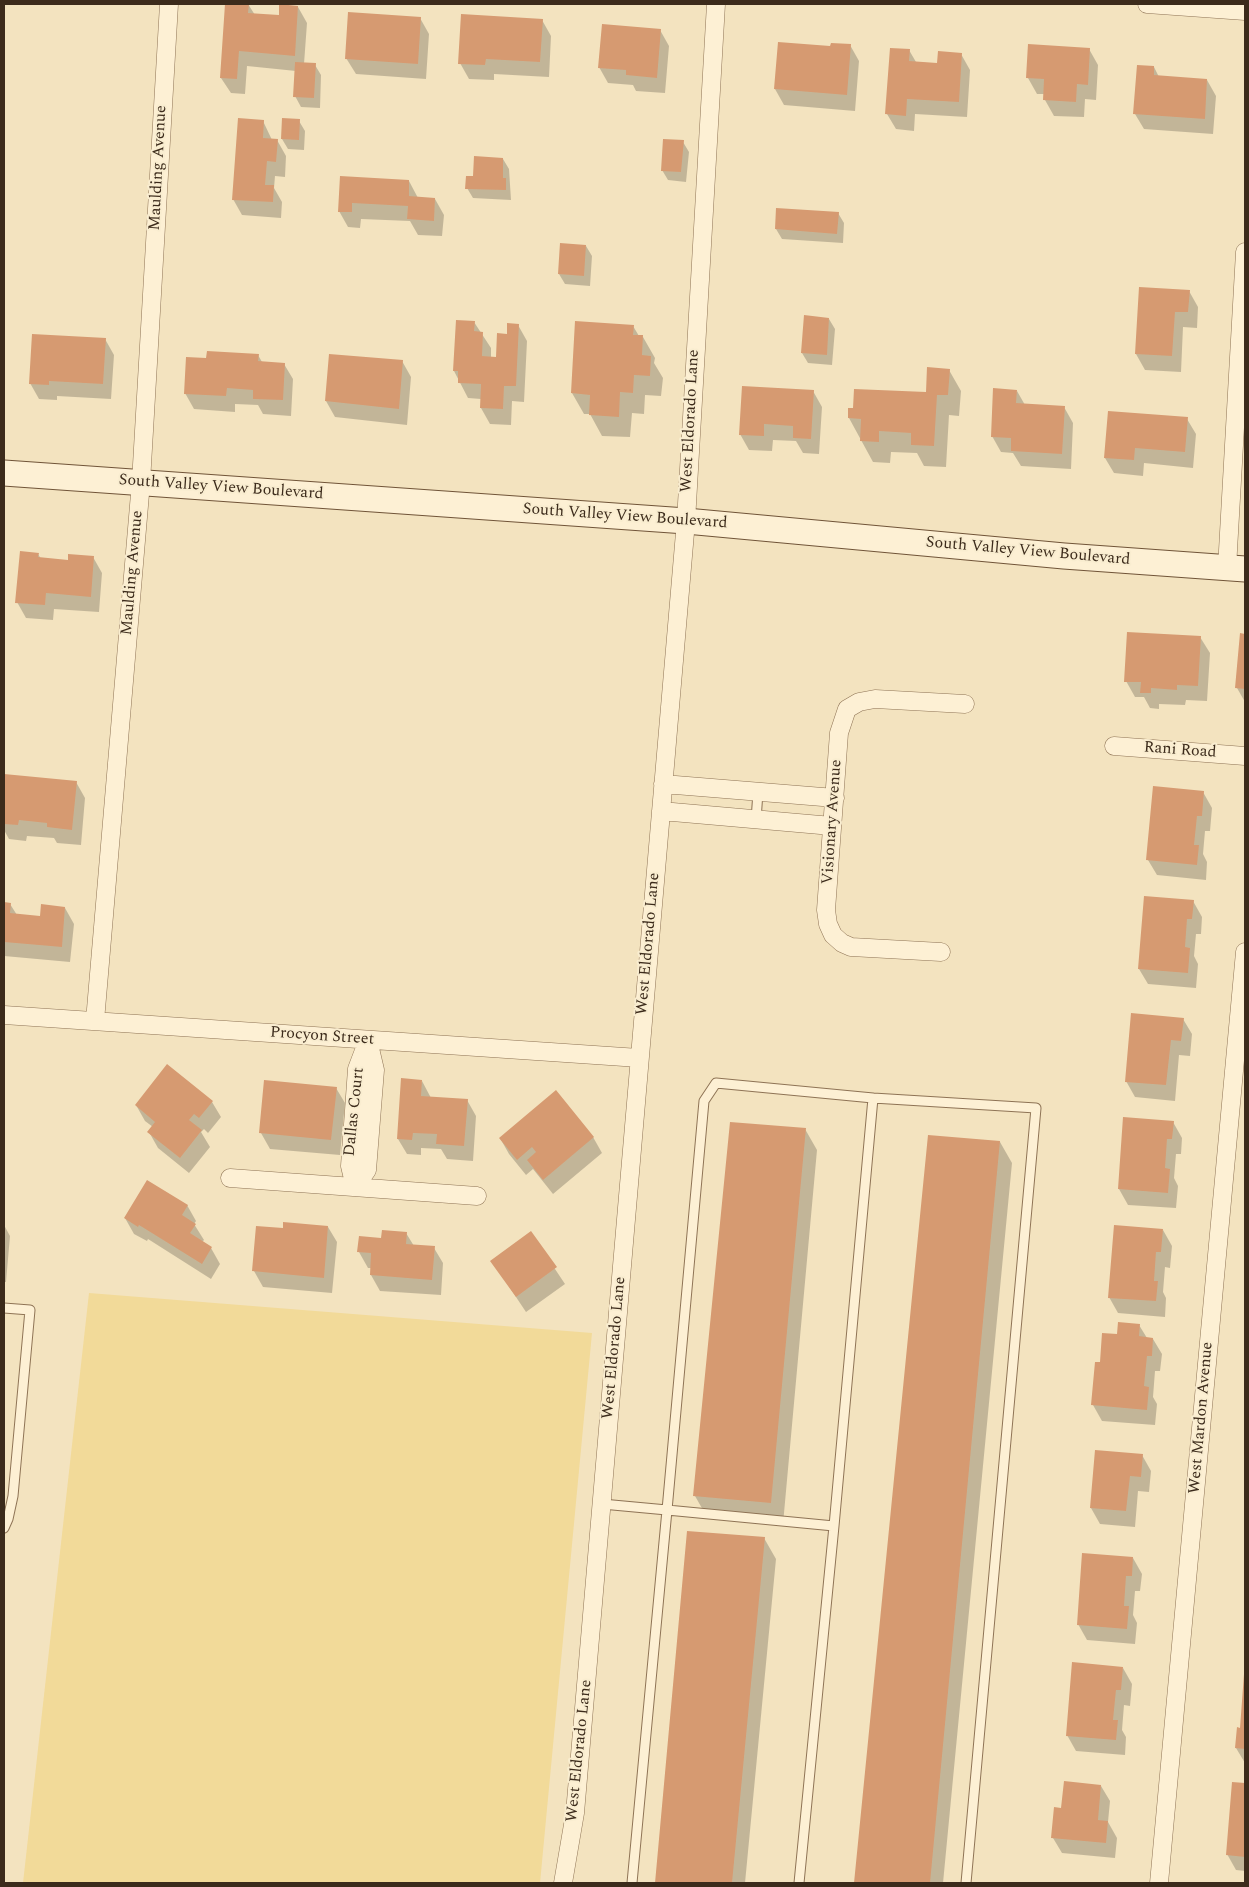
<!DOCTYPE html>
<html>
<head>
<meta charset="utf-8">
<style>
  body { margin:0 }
  #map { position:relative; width:1249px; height:1887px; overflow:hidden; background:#f3e3bf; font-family:Spectral,serif }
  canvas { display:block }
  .frame { position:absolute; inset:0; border:5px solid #3c2b1b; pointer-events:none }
</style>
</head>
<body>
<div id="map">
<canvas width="1249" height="1887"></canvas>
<div class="frame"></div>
</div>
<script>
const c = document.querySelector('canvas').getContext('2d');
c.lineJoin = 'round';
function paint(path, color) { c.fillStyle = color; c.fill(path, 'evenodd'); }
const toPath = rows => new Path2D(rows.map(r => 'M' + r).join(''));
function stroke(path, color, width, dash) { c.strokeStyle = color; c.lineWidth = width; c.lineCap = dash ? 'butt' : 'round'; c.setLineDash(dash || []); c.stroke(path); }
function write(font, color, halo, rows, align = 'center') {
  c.font = font + ' Spectral,serif'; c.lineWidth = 4; c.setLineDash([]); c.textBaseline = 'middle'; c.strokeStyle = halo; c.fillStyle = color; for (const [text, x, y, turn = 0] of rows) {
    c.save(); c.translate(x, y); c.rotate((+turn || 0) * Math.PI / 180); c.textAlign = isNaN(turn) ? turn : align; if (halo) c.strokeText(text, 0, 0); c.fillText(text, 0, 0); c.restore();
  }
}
paint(toPath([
  [89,1293,592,1333,540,1883,23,1883]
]), '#f2da99');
paint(toPath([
  [227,4,248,4,255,15,280,17,298,7,307,23,304,64,315,65,321,75,320,108,301,107,295,96,296,71,247,66,245,94,231,93,221,78],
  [420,18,429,34,426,79,356,74,346,58],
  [542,20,551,36,549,77,494,74,494,80,469,79,460,63],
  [660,30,669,46,665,93,636,91,633,85,608,83,599,67],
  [850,45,859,61,855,111,784,105,775,89],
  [1089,49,1098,65,1096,100,1085,99,1084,117,1054,116,1045,100,1045,94,1037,94,1028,78],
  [909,50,916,62,938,64,961,54,970,70,967,117,915,114,914,131,896,129,887,114],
  [1154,67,1159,77,1207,80,1216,96,1213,134,1144,129,1135,114],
  [263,121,272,140,277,140,286,156,285,177,275,176,274,188,282,202,281,218,242,215,233,199],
  [299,121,305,131,304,150,288,149,282,139],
  [683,142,689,152,686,182,668,180,662,170],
  [503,159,509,169,511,200,473,198,467,188],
  [341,177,409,181,418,198,435,199,444,215,442,236,418,235,410,221,361,219,360,228,348,227,339,211],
  [777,209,838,213,844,223,843,243,782,239,776,229],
  [586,246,592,256,590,286,565,284,559,274],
  [1189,291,1198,307,1197,328,1183,327,1181,372,1145,370,1136,354],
  [829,319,835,329,832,365,808,363,802,353],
  [474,322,491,348,491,358,497,358,508,335,518,325,527,341,524,402,512,401,511,425,490,424,481,408,481,399,468,398,454,371],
  [633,326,639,336,643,337,655,358,654,363,663,378,661,396,645,395,644,414,632,413,630,437,602,436,590,414,584,414,572,393],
  [105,339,114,355,111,399,57,396,57,400,39,399,30,383],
  [258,355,262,362,284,364,293,379,291,416,263,414,258,405,235,404,235,412,194,409,185,393,207,359],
  [330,355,402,361,411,377,407,425,335,417,326,401],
  [949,370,961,391,959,416,949,415,946,467,924,466,917,453,891,452,890,463,873,462,849,418,854,409,927,394],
  [813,391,822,407,819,454,803,453,796,441,773,440,772,451,749,450,740,434],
  [1017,391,1025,405,1064,407,1073,423,1071,469,1021,466,1013,453,1001,452,992,436],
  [1187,419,1196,434,1193,468,1144,463,1143,476,1114,473,1105,458],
  [38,554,41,559,69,561,93,557,102,573,99,612,54,609,53,620,26,618,17,602],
  [1242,635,1245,635,1245,702,1237,688],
  [1200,637,1210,653,1207,701,1186,700,1185,705,1159,704,1159,709,1150,708,1144,697,1135,697,1126,681],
  [5,776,76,782,85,798,81,845,57,843,54,838,27,836,26,841,9,839,4,830],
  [1203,792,1212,808,1210,831,1205,831,1203,854,1207,862,1206,880,1157,875,1148,860],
  [1193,901,1202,917,1201,934,1196,934,1194,956,1198,964,1196,988,1148,984,1139,969],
  [4,903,10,904,17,915,41,917,65,908,74,924,70,962,4,956],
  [1183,1019,1192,1034,1190,1056,1179,1055,1175,1101,1135,1097,1126,1081],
  [422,1081,431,1098,467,1100,476,1116,473,1161,447,1159,441,1149,421,1148,421,1155,407,1154,398,1139],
  [336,1088,345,1103,340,1155,270,1149,261,1133],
  [212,1102,221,1117,208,1133,204,1129,201,1132,210,1147,189,1173,158,1148,149,1132,153,1127,145,1121,136,1105],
  [1173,1122,1182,1138,1181,1154,1176,1154,1174,1178,1178,1186,1176,1208,1128,1205,1119,1189],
  [731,1123,805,1129,817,1150,783,1524,707,1517,695,1496],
  [929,1136,1000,1142,1012,1163,943,1883,855,1883],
  [593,1137,602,1153,553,1194,533,1169,526,1175,509,1154,500,1138],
  [187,1205,196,1221,194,1224,204,1240,202,1242,211,1248,220,1264,211,1279,148,1239,147,1241,134,1234,125,1218],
  [4,1225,10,1236,6,1282,4,1282],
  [328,1227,337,1242,332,1293,263,1287,254,1271,284,1230],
  [1163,1230,1172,1246,1170,1268,1165,1267,1163,1292,1166,1298,1165,1317,1118,1313,1109,1297],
  [406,1233,414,1246,434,1248,443,1263,441,1295,380,1291,371,1275,371,1268,368,1268,359,1252,360,1238,382,1239],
  [531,1233,565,1284,526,1312,492,1261],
  [1139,1325,1147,1338,1153,1339,1162,1354,1160,1371,1155,1371,1153,1397,1157,1404,1155,1425,1102,1421,1093,1405,1101,1364,1118,1336],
  [1142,1455,1151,1471,1149,1492,1138,1491,1135,1527,1100,1524,1091,1508],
  [688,1532,764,1538,776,1559,745,1883,656,1883],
  [1133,1558,1142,1574,1140,1591,1135,1591,1133,1615,1137,1623,1135,1644,1087,1640,1078,1624],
  [1123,1668,1132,1684,1130,1706,1124,1705,1122,1730,1126,1737,1125,1755,1076,1751,1067,1735],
  [1245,1674,1245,1763,1236,1748,1241,1729],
  [1233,1783,1245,1784,1245,1871,1236,1870,1227,1854],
  [1101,1786,1110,1801,1108,1822,1117,1838,1115,1858,1062,1853,1053,1838,1062,1809]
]), '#0003');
paint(toPath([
  [225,4,249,4,248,13,279,15,279,4,298,6,295,56,239,51,237,79,220,78],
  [348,12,421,17,418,64,345,59],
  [461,14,543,19,540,62,486,59,485,65,458,64],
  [602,24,661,29,657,78,626,75,626,70,598,68],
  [778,42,830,46,831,43,851,44,847,95,774,89],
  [1028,44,1090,48,1088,85,1077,84,1076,102,1043,100,1044,79,1026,78],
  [890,48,910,49,909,61,937,63,938,51,962,53,959,102,907,99,906,116,885,114],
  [295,62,316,63,314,98,293,97],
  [1137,65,1154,66,1154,75,1207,79,1205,119,1133,114],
  [238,118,264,120,263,138,278,139,276,162,267,161,265,185,274,185,273,202,232,200],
  [282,118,300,119,299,140,281,139],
  [663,139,684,140,681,172,661,171],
  [474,156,503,158,503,178,506,178,506,190,465,189,466,176,473,176],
  [340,176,409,180,409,196,435,198,434,221,407,219,408,206,352,203,352,212,338,212],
  [776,208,839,212,837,234,775,229],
  [560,243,586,245,584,276,558,274],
  [1139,287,1190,290,1188,312,1175,312,1172,356,1135,354],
  [804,315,829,318,827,355,801,353],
  [456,320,475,321,474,331,483,332,482,356,496,357,497,333,507,334,507,323,519,324,516,386,504,386,503,409,480,408,481,384,458,383,458,371,453,371],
  [575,321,634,325,633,335,643,335,642,355,651,356,650,376,634,375,633,393,620,392,619,417,589,415,590,395,571,393],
  [32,334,106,338,103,384,49,381,49,385,29,384],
  [207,351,259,354,258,361,285,363,283,400,253,399,253,390,227,388,226,396,184,394,186,357,206,358],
  [329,354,403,360,399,409,325,401],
  [927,367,950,369,948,395,937,395,934,446,911,445,911,433,879,431,879,442,860,441,861,419,848,418,848,408,853,408,854,389,926,392],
  [742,386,814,390,811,439,793,438,793,426,764,424,764,436,739,435],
  [993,388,1017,390,1016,403,1065,406,1062,454,1011,451,1011,438,991,437],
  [1108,411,1188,417,1185,452,1135,448,1134,460,1104,458],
  [20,551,39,553,38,557,68,560,68,554,94,556,91,597,46,593,45,605,15,603],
  [1127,632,1201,636,1198,686,1177,685,1177,690,1151,688,1151,693,1140,693,1141,682,1124,682],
  [1240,633,1245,634,1245,689,1235,688],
  [4,774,77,781,72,830,47,827,47,823,19,820,18,825,4,824],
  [1153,786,1204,791,1202,816,1197,816,1194,845,1199,845,1197,865,1146,860],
  [1144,896,1194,900,1192,919,1187,919,1185,947,1190,948,1188,973,1138,969],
  [4,902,11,903,10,913,40,916,41,904,65,907,62,947,4,942],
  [1131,1013,1184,1018,1181,1041,1171,1040,1166,1085,1125,1082],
  [167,1064,213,1101,199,1118,194,1114,189,1120,202,1130,180,1158,147,1132,155,1122,135,1105],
  [401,1078,422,1080,421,1096,468,1099,464,1146,436,1144,437,1134,413,1133,412,1140,397,1139],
  [264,1080,337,1087,331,1140,259,1133],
  [556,1090,594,1137,543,1180,527,1160,536,1152,532,1147,517,1160,499,1138],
  [1123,1117,1174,1121,1172,1139,1167,1139,1165,1168,1170,1169,1168,1193,1118,1189],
  [730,1122,806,1128,771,1503,693,1496],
  [928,1135,1000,1141,930,1883,854,1883],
  [147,1180,188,1205,182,1215,196,1224,190,1233,212,1247,202,1264,139,1225,138,1227,124,1218],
  [283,1222,328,1226,324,1278,252,1271,256,1226,283,1228],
  [1114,1225,1163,1229,1161,1252,1156,1252,1154,1281,1158,1281,1156,1301,1108,1298],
  [382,1230,407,1232,406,1244,435,1246,432,1280,370,1275,371,1253,357,1252,359,1236,381,1238],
  [531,1231,557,1267,516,1297,490,1261],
  [1118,1322,1140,1324,1139,1336,1153,1338,1152,1356,1147,1356,1144,1386,1149,1387,1147,1410,1091,1405,1095,1362,1100,1362,1102,1333,1117,1334],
  [1095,1450,1143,1454,1141,1477,1130,1476,1126,1511,1090,1508],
  [687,1531,765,1537,732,1883,655,1883],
  [1082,1553,1133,1557,1132,1576,1126,1576,1124,1606,1129,1606,1127,1629,1077,1625],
  [1072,1662,1123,1667,1121,1690,1116,1690,1113,1720,1118,1720,1116,1740,1066,1736],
  [1244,1674,1245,1674,1245,1749,1235,1748,1237,1727,1240,1728],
  [1064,1781,1101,1785,1098,1820,1108,1821,1106,1843,1051,1838,1054,1807,1061,1808],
  [1232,1782,1245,1783,1245,1857,1226,1855]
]), '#d69a71');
const service = toPath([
  [756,820,758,792],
  [873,1098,1036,1108,966,1883],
  [4,1308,30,1310,13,1496,8,1519,4,1528],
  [602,1504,667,1510,834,1526,873,1098,716,1083,704,1101,667,1510,632,1883],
  [799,1883,834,1526]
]);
const minor = toPath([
  [1147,4,1245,11],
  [1227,568,1245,252],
  [1114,746,1245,756],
  [663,784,835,798],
  [661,811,832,826],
  [941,952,851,947,842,943,833,935,828,924,826,910,839,733,847,709,859,702,875,699,965,704],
  [4,1015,639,1058],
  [95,1021,141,482,169,4],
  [230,1178,477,1196],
  [355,1187,367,1170,375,1070,368,1040],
  [355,1187,350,1166,357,1069,368,1040],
  [563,1883,575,1813,686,521,716,4],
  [1159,1883,1245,952]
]);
const secondary = toPath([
  [4,473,686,521,1064,556,1245,569]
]);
stroke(service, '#8e7355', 11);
stroke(minor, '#8e7355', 19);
stroke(secondary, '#705438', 27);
stroke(service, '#fdf0d4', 9);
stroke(minor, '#fdf0d4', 18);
stroke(secondary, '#fdf0d4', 25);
write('16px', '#3c2b1b', '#f9edd0', [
  ["Maulding Avenue",159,168,-87],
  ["West Eldorado Lane",691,421,-87],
  ["South Valley View Boulevard",221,488,4],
  ["South Valley View Boulevard",625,517,4],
  ["South Valley View Boulevard",1028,552,5],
  ["Maulding Avenue",133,573,-85],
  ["Rani Road",1180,751,4],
  ["Visionary Avenue",833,822,-86],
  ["West Eldorado Lane",649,944,-85],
  ["Procyon Street",322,1037,4],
  ["Dallas Court",355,1112,-84],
  ["West Eldorado Lane",615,1348,-85],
  ["West Mardon Avenue",1202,1418,-85],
  ["West Eldorado Lane",580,1751,-84]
]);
</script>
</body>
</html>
